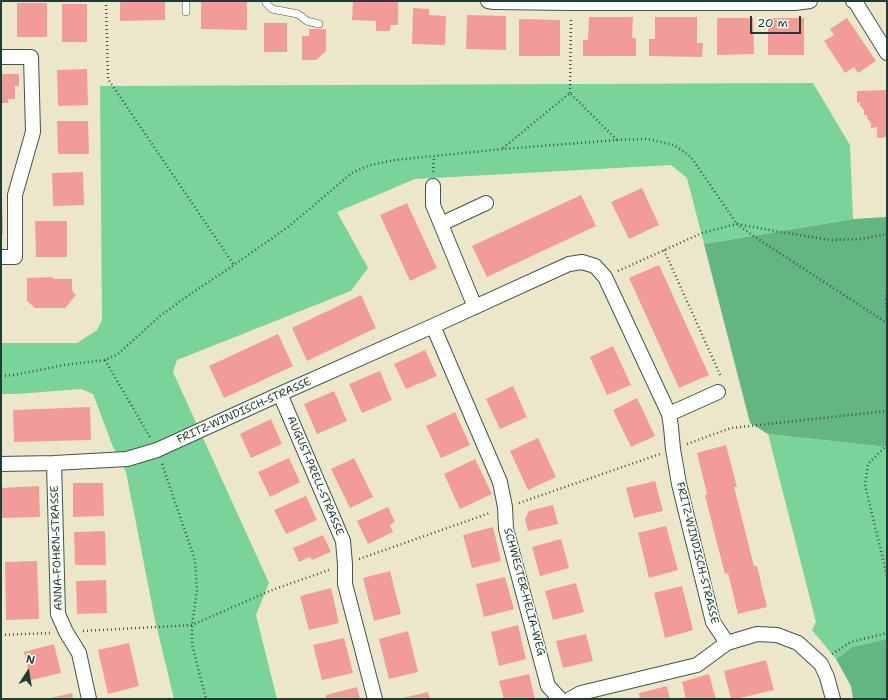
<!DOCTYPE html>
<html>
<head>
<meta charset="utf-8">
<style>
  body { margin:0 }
  #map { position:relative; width:888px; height:700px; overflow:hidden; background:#ece7cb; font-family:"Shantell Sans",sans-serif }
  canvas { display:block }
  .frame { position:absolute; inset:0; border:2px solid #1f3d34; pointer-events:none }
  .north { position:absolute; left:8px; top:652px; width:40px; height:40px; -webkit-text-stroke:3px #fdfcf7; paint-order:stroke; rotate:12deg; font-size:11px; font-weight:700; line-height:16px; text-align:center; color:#1f3d34 }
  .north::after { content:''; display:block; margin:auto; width:14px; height:18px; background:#1f3d34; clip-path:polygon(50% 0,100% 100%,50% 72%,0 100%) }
  .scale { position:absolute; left:750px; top:16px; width:51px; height:18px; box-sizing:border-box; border:2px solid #1f3d34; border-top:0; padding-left:5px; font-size:12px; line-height:14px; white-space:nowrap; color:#1f3d34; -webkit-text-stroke:3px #fdfcf7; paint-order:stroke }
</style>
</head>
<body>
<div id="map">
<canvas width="888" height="700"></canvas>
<div class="frame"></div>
<div class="north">N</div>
<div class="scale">20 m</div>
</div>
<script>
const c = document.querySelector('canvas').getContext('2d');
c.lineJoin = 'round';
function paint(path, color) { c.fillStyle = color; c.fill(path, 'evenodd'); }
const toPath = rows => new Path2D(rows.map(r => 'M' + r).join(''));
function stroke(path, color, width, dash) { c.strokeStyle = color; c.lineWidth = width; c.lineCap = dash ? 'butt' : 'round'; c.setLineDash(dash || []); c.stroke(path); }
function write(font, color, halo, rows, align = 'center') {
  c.font = font + ' "Shantell Sans",sans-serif'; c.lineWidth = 3; c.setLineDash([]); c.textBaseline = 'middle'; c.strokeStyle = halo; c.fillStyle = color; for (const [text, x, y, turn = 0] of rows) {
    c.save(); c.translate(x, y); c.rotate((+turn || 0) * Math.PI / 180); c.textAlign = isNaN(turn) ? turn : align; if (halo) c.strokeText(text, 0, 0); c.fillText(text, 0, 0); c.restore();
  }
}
paint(toPath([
  [813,83,850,145,853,219,704,244,687,178,671,165,415,179,337,212,368,268,351,291,177,360,173,372,269,583,256,615,277,699,174,699,155,620,126,472,113,447,93,394,81,389,16,394,1,394,1,343,77,343,97,330,102,320,100,86],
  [768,434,887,447,887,639,852,647,836,659,812,630,816,622]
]), '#7ad399');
paint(toPath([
  [887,217,887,447,768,434,750,423,704,244,853,219],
  [887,639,887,699,853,699,851,686,836,659,852,647]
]), '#63b581');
paint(toPath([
  [120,1,165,1,165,20,120,21],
  [201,1,247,1,247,30,201,29],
  [353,1,398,1,398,25,391,25,390,31,376,31,376,21,352,20],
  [17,3,47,3,47,37,17,37],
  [62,4,87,4,87,42,62,42],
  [413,8,429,9,429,15,446,16,445,45,412,44],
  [467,15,506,16,506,50,466,49],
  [589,17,633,17,632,38,636,38,636,56,583,56,583,40,588,40],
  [655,17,697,17,697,43,703,43,702,57,649,56,649,39,655,39],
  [717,18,753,18,754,54,717,55],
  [768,18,804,18,804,55,768,55],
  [847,18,876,61,858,73,854,67,845,73,824,41,834,35,830,29],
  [519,19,560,20,560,56,519,56],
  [264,23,287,23,287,52,264,52],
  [309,29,326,29,326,51,316,60,302,60,302,36,309,36],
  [87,69,88,105,58,106,57,70],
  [1,74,19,74,19,86,15,86,15,99,8,99,8,103,1,103],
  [887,90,887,137,877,138,877,127,871,128,871,123,867,118,867,115,864,115,864,110,860,106,860,102,857,103,857,91],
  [57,121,88,121,89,154,58,154],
  [83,172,84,205,53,206,52,173],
  [642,188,659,225,629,239,611,202],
  [581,195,596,226,487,277,472,246],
  [1,198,2,198,3,234,1,234],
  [407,203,437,268,410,281,380,215],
  [35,221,67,221,67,257,36,257],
  [659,265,709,375,679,388,629,278],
  [53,277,53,279,72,279,72,291,76,295,65,308,35,308,27,301,27,278],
  [361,295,376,328,307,361,292,328],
  [278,334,293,366,224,398,209,366],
  [613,346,631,385,607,395,590,357],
  [425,350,437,376,406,389,394,364],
  [380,371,392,400,362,413,349,384],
  [513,386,527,417,500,429,486,399],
  [334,391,347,421,317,434,304,404],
  [637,398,655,436,631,447,613,410],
  [90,407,91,440,14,442,13,410],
  [455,412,470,445,441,458,426,426],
  [271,419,282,444,251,458,240,434],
  [538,438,556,477,528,490,510,451],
  [726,445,737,487,734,487,754,566,757,566,767,607,738,614,728,573,725,574,718,547,705,495,707,494,697,453],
  [289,458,300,482,270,497,258,472],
  [354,458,373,497,350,508,331,469],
  [475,459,492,494,460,509,444,474],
  [655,481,663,511,634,518,626,488],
  [73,483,103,483,104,516,73,517],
  [39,486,40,517,1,518,1,488],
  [306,496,317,520,286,534,274,510],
  [553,505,558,524,528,531,525,519,529,511],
  [388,507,395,522,390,525,393,532,368,544,357,521],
  [666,526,678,570,649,578,638,533],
  [493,527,501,561,472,568,463,535],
  [105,531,106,565,75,565,74,532],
  [323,535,331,552,312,560,310,557,299,562,293,548],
  [561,539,569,568,540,576,532,547],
  [37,561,39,619,6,620,5,562],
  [390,571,401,614,374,621,363,578],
  [505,577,514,609,484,617,476,584],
  [106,580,107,613,77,614,76,581],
  [576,583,584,612,553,620,545,591],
  [682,586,693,630,665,638,654,593],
  [331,588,339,623,309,630,300,596],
  [518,625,526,659,499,666,491,632],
  [408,631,418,672,389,679,379,639],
  [586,634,593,661,563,668,556,641],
  [344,638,353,673,322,680,313,645],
  [129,643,139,686,108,694,98,650],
  [54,644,61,673,31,680,24,652],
  [766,660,774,690,736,699,731,699,724,671],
  [529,674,535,699,504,699,499,681],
  [709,674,716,699,686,699,682,682],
  [667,686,670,699,640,699,639,693],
  [357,687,360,699,326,699,326,695],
  [428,692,430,699,403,699,403,698],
  [72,693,73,699,51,699,51,698]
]), '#f29c9a');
const lane = toPath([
  [266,1,266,3,272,9,298,14,307,21,319,24],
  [186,12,186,1]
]);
const street = toPath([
  [488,1,494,2,571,3,795,3,810,1],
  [853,1,856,3,887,53],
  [1,57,31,57,33,132,15,195,15,257,1,257],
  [433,186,433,205,475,307],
  [441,224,486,203],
  [433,326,500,482,505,507,506,529,548,686,560,699],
  [280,394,343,541,345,564,345,584,375,699],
  [669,414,718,392],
  [54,463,58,614,66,632,79,653,89,699],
  [1,464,54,463,127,459,157,450,280,394,433,326,569,264,582,262,595,266,605,277,669,414,671,427,673,449,679,484,713,622,727,643],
  [570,699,581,693,697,665,727,643,757,634,777,635,798,643,821,664,827,677,833,699]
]);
stroke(lane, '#3e564b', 8);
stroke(street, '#3e564b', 16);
stroke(toPath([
  [106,1,108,79,234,265],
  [570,93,571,17],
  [503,148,570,93,617,140],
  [433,172,434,157],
  [664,250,721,377],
  [618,271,702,233,737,224,752,235,887,323],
  [887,291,886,298,887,320],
  [105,360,150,437],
  [1,376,14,375,64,365,105,360,118,354,160,316,189,295,234,265,288,227,352,173,370,165,395,160,503,149,617,140,648,139,674,145,691,157,737,224,781,232,830,240,861,239,887,234],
  [687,444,731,428,887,411],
  [887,445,868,464,865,485,887,576],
  [162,464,195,560,197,591,192,625,192,645,206,699],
  [519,503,660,454],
  [359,559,490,513],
  [83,631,192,625,272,590,329,570],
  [1,635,50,633],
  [832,654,851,642,887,633]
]), '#3e564b', 2.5, [1, 3]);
stroke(lane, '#fff', 7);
stroke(street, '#fff', 14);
write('11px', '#1f3d34', '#fdfcf7', [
  ["FRITZ-WINDISCH-STRASSE",244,411,-24],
  ["AUGUST-PRELL-STRASSE",315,476,67],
  ["ANNA-FOHRN-STRASSE",57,548,-92],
  ["FRITZ-WINDISCH-STRASSE",697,553,76],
  ["SCHWESTER-HELIA-WEG",524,592,75]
]);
</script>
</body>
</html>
